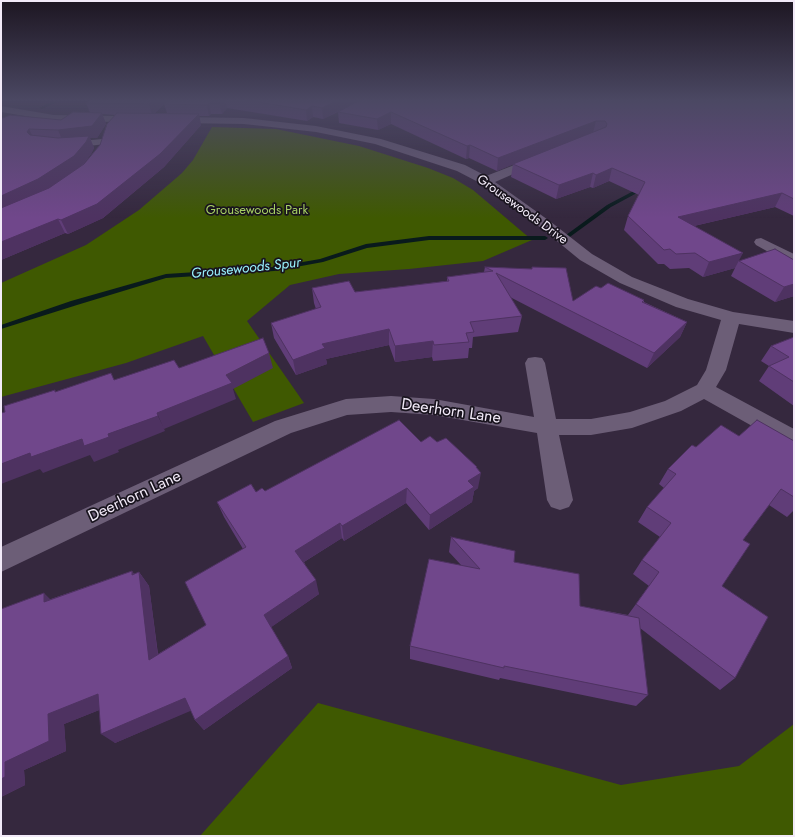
<!DOCTYPE html>
<html>
<head>
<meta charset="utf-8">
<style>
  body { margin:0 }
  #map { position:relative; width:795px; height:837px; overflow:hidden; background:#35283e; font-family:Jost,sans-serif }
  canvas { display:block }
  .frame { position:absolute; inset:0; border:2px solid #f2eaf8; pointer-events:none }
</style>
</head>
<body>
<div id="map">
<canvas width="795" height="837"></canvas>
<div class="frame"></div>
</div>
<script>
const c = document.querySelector('canvas').getContext('2d');
c.lineJoin = 'round';
function paint(path, color) { c.fillStyle = color; c.fill(path, 'evenodd'); }
const toPath = rows => new Path2D(rows.map(r => 'M' + r).join(''));
function stroke(path, color, width, dash) { c.strokeStyle = color; c.lineWidth = width; c.lineCap = dash ? 'butt' : 'round'; c.setLineDash(dash || []); c.stroke(path); }
function write(font, color, halo, rows, align = 'center') {
  c.font = font + ' Jost,sans-serif'; c.lineWidth = 3.5; c.setLineDash([]); c.textBaseline = 'middle'; c.strokeStyle = halo; c.fillStyle = color; for (const [text, x, y, turn = 0] of rows) {
    c.save(); c.translate(x, y); c.rotate((+turn || 0) * Math.PI / 180); c.textAlign = isNaN(turn) ? turn : align; if (halo) c.strokeText(text, 0, 0); c.fillText(text, 0, 0); c.restore();
  }
}
paint(toPath([
  [212,127,276,129,359,146,428,168,453,178,473,190,532,240,483,261,409,269,339,274,290,285,247,321,304,403,253,422,203,336,126,363,1,397,1,283,86,245,139,210,182,173,193,160],
  [318,703,621,785,739,766,794,724,794,836,200,836]
]), '#3f5901');
paint(toPath([
  [55,100,61,100,42,109,39,108,55,100],
  [643,186,648,187,611,207,567,239,562,238,607,205,643,186],
  [429,236,545,236,548,238,545,240,429,240,367,248,323,262,274,271,166,278,77,305,1,329,1,325,71,301,166,274,274,267,320,259,366,244,429,236]
]), '#091a1c');
paint(toPath([
  [1,106,54,115,244,118,316,126,381,139,465,165,486,176,535,157,543,157,545,159,543,161,495,182,551,222,592,254,632,277,688,299,733,312,794,321,794,333,739,324,726,370,716,387,794,429,794,448,786,445,704,399,681,411,632,428,591,435,559,435,573,500,569,507,560,510,551,507,547,500,537,433,434,415,391,412,347,415,291,433,1,572,1,547,275,421,346,399,391,396,434,399,534,417,525,363,528,358,535,357,542,358,545,363,556,419,591,419,630,412,665,401,697,385,706,370,721,320,676,307,620,283,580,260,541,228,482,184,457,171,375,144,316,132,244,124,54,121,1,112,1,106],
  [102,139,106,140,108,142,106,144,61,149,55,146,61,143,102,139],
  [761,238,794,254,794,265,788,263,756,245,754,242,756,239,761,238]
]), '#6c5e77');
paint(toPath([
  [168,100,155,113,167,113,164,104,168,100,794,100,794,216,775,207,694,226,739,261,794,260,794,296,775,302,731,276,735,268,703,277,689,268,670,269,664,264,658,264,624,230,628,216,639,195,609,181,593,188,590,187,556,199,511,177,513,164,497,171,469,158,466,159,391,124,378,130,339,123,338,112,323,119,313,117,307,121,227,108,222,114,211,114,209,116,199,116,201,125,164,167,103,218,68,234,65,233,1,260,1,118,3,118,61,120,90,113,86,103],
  [102,114,115,115,100,145,84,164,82,166,91,154,94,148,90,138,97,138,106,124],
  [485,267,532,269,532,267,573,301,601,288,644,300,644,302,687,322,680,337,647,368,510,297,522,316,518,332,473,337,472,348,469,348,468,358,433,361,432,357,395,362,389,345,326,359,327,364,296,375,274,338,271,323,316,309,314,303,312,288,355,292,447,281,447,277,484,272],
  [794,337,794,406,759,381,769,366,761,361,771,346],
  [739,436,794,441,794,510,787,517,769,505,743,540,722,586,735,678,720,690,640,628,648,695,636,706,500,678,499,680,410,659,410,646,461,565,449,552,451,537,514,562,580,606,628,615,649,586,633,574,642,560,660,537,638,522,647,507,664,488,659,484,668,469,696,447],
  [421,442,437,442,477,468,478,488,474,491,472,502,429,530,406,503,344,541,342,538,304,562,319,594,271,627,288,656,292,668,204,730,195,720,191,710,115,743,99,710,64,724,66,751,24,770,25,785,1,797,1,609,51,599,132,571,134,574,139,572,149,586,158,654,206,625,243,549,224,517,217,502,256,492,265,491]
]), '#603d78');
paint(toPath([
  [153,100,168,100,152,115,149,104],
  [221,100,225,100,227,108,222,114,219,103],
  [338,100,360,100,323,119,322,108],
  [209,103,211,114,209,116,207,105],
  [312,106,313,117,307,121,306,110],
  [391,112,391,124,378,130,377,119],
  [102,113,106,124,97,138,90,138,94,148,91,154,79,169,44,193,1,213,1,196,63,142,58,130],
  [199,114,201,125,164,167,103,218,68,234,61,220],
  [596,121,593,133,497,171,498,158],
  [29,129,35,141,27,132],
  [470,145,469,158,466,159,467,146],
  [612,168,609,181,593,188,596,175],
  [593,173,590,187,556,199,559,185],
  [782,193,775,207,672,231,678,217],
  [58,219,65,233,1,260,1,242],
  [743,253,735,268,703,277,709,262],
  [794,284,794,296,775,302,784,287],
  [687,322,680,337,647,368,654,353],
  [389,329,389,345,326,359,327,364,296,375,293,360,322,344],
  [433,341,432,357,395,362,395,346],
  [269,353,273,368,233,389,236,399,164,429,157,413,226,375],
  [158,416,165,431,118,450,119,452,94,462,90,455,43,473,40,469,1,484,1,464,30,453,82,439,108,434],
  [476,467,477,467,475,476,481,473,478,488,474,491,472,502,429,530,430,515,468,481],
  [407,488,406,503,344,541,342,526],
  [340,523,342,538,299,565,295,551],
  [132,571,140,582,139,572,149,586,160,672,149,660,132,575],
  [316,580,319,594,270,628,264,615],
  [44,593,58,607,44,602],
  [288,656,292,668,204,730,195,720],
  [98,694,112,705,64,724,66,751,24,770,25,785,1,797,1,779,5,762,48,714],
  [185,698,195,709,115,743,101,734]
]), '#4e3261');
const building = toPath([
  [91,100,153,100,149,104,86,103,91,100],
  [168,100,221,100,219,103,209,103,207,105,164,104,168,100],
  [246,100,338,100,322,108,312,106,306,110,246,100],
  [360,100,794,100,794,199,782,193,678,217,743,253,709,262,695,253,676,254,670,249,664,250,628,216,645,182,612,168,596,175,593,173,559,185,513,164,606,127,607,124,605,121,596,121,498,158,470,145,467,146,391,112,377,119,338,112,360,100],
  [73,112,102,113,92,126,58,130,29,129,27,132,30,135,58,138,89,136,86,142,74,156,38,179,1,196,1,118,3,118,10,115,61,120,73,112],
  [117,113,199,114,160,154,97,204,61,220,58,219,1,242,1,208,49,188,84,164,100,145,107,124,117,113],
  [775,249,794,260,794,284,784,287,739,261,775,249],
  [485,267,532,269,532,267,566,268,573,301,596,286,601,288,608,283,644,300,642,302,687,322,654,353,496,273,522,316,470,322,474,332,466,333,469,342,434,345,433,341,395,346,389,329,322,344,325,348,293,360,271,323,321,307,312,288,349,281,355,292,449,281,447,277,493,271,485,267],
  [794,337,794,382,769,366,789,357,771,346,794,337],
  [263,338,269,353,226,375,232,383,157,413,158,416,108,434,109,437,84,446,82,439,31,457,30,453,1,464,1,413,5,412,4,406,55,390,55,392,111,373,114,380,174,360,179,368,263,338],
  [399,420,421,442,430,436,437,442,446,438,477,467,476,467,481,473,468,481,474,487,430,515,407,488,342,526,340,523,295,551,316,580,264,615,288,656,195,720,185,698,101,734,98,694,48,714,49,741,5,762,5,777,1,779,1,609,44,593,44,602,132,571,132,575,139,572,149,660,206,625,185,582,246,547,217,502,251,484,256,492,262,488,265,491,399,420],
  [757,420,794,441,794,497,781,489,743,540,750,544,722,586,768,617,735,678,636,604,659,572,642,560,671,523,647,507,676,474,668,469,692,445,696,447,721,425,739,436,757,420],
  [451,537,515,551,514,562,579,574,580,606,639,618,648,695,504,666,504,668,410,646,429,559,480,569,451,537]
]);
paint(building, '#70478b');
stroke(building, '#4e3261', 1);
const sky = c.createLinearGradient(0, 0, 0, 218);
sky.addColorStop(0, '#1d1622');
sky.addColorStop(0.46, '#4b4863');
sky.addColorStop(1, '#4b486300');
c.fillStyle = sky;
c.fillRect(0, 0, 795, 218);
write('13px', '#f2eaf8', '#19141e', [
  ["Grousewoods Drive",522,210,36]
]);
write('13px', '#a6cf63', '#19141e', [
  ["Grousewoods Park",257,211]
]);
write('italic 14px', '#97f0fb', '#19141e', [
  ["Grousewoods Spur",246,269,-6]
]);
write('16px', '#f2eaf8', '#19141e', [
  ["Deerhorn Lane",451,412,8],
  ["Deerhorn Lane",135,497,-25]
]);
</script>
</body>
</html>
